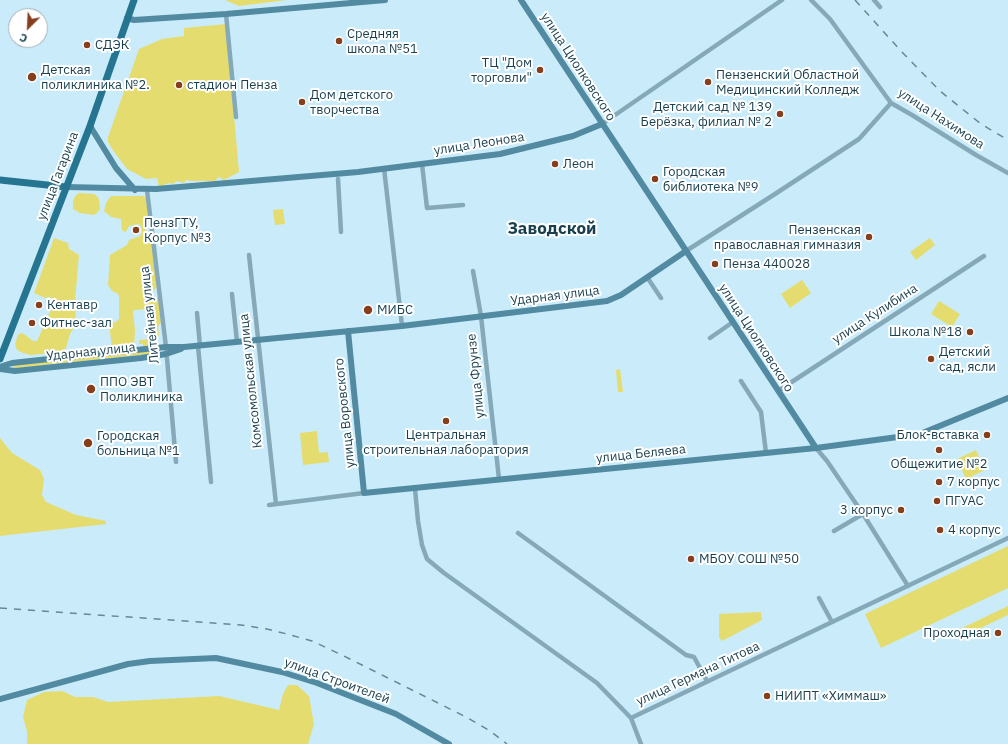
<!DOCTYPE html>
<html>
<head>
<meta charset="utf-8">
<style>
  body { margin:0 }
  #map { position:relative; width:1008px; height:744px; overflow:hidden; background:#caecfa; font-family:"IBM Plex Sans",sans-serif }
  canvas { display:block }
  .north { position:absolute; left:8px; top:8px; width:40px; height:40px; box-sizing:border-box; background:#fff; border:1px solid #a3b2b8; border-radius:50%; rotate:204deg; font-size:11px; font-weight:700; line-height:16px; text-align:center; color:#183f4d }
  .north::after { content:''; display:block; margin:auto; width:14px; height:18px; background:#863f1c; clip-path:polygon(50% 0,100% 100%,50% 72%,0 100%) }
</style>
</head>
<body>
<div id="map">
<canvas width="1008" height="744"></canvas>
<div class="north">С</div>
</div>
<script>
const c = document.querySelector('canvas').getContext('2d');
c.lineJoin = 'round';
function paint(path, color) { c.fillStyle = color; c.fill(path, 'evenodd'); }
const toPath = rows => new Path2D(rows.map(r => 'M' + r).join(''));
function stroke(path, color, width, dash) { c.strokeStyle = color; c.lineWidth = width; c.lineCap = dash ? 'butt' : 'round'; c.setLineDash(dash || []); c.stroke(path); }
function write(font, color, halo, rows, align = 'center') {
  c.font = font + ' "IBM Plex Sans",sans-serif'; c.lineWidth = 4; c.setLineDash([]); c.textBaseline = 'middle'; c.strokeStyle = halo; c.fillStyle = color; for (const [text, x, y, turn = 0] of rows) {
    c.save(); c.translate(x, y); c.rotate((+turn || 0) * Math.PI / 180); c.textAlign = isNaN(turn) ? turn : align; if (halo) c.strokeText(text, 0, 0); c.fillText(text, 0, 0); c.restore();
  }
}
paint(toPath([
  [225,0,287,0,239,6],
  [226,24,239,172,224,180,219,177,215,181,191,181,186,180,184,183,177,181,173,184,169,183,159,187,157,178,146,179,127,169,112,149,108,142,108,137,139,49,162,39,184,36,184,28],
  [79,193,94,194,98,197,99,200,100,209,97,213,94,215,80,213,73,209,73,202,75,196],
  [111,196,144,196,147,199,148,220,145,229,151,235,157,287,148,297,151,299,158,298,161,322,158,327,159,335,156,339,150,344,149,348,143,349,143,344,139,344,139,340,150,339,152,337,149,310,148,309,134,310,133,312,135,330,134,349,113,351,112,349,109,323,116,322,119,319,119,296,117,293,112,291,108,285,110,255,127,245,129,240,140,236,142,233,141,226,138,224,129,226,126,232,123,231,122,230,121,219,111,217,104,211,106,203],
  [283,209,285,224,275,225,273,210],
  [54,238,68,243,69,249,79,255,75,301,76,325,70,334,66,348,61,352,31,355,23,353,17,350,15,344,18,335,21,333,24,334,33,341,37,341,54,303,53,299,49,297,45,298,34,293],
  [930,238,935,245,916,260,910,252],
  [802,280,811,293,790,308,781,294],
  [939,301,960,314,952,327,931,314],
  [156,350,160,351,158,353,15,368,13,367,15,365],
  [620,369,623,392,618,392,616,370],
  [317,431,319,453,328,452,329,462,303,465,300,433],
  [0,438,12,453,40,470,44,479,42,495,46,502,76,515,106,521,106,524,0,536],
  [976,450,985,470,966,479,957,459],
  [1008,546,1008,588,881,648,865,614],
  [1008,606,1008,615,964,636,960,629],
  [761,612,762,620,722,641,719,637,719,614],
  [288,685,297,685,309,696,314,724,308,744,27,744,27,731,23,717,27,700,44,692,62,691,75,697,93,697,108,702,219,696,279,710,283,694]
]), '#e4dc6e');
stroke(toPath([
  [811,0,830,19,891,103,912,115,976,155,1008,173],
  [874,0,880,7],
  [226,14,236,117],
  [602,124,782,0],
  [422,164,427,208,463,205],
  [384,168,402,326],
  [338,179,341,232],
  [147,190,166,347,176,462],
  [686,251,775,194,859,139,891,103],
  [249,255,276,504],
  [473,271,481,316,499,479],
  [647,277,661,298],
  [232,294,237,342],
  [197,313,200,346],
  [710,338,733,322],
  [198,346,211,482],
  [741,381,761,412,766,453],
  [778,391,984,256],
  [816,448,827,461,863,514,908,586],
  [415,489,418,521,422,545,427,559,444,573,597,683,631,718,641,744],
  [269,505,364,493],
  [834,531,863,514],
  [518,533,686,655,694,657,707,681],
  [819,598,832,622],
  [631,718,1008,538]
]), '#85a9b8', 4.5);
stroke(toPath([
  [521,0,816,448],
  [127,18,134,20,226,14,385,0],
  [90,126,116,168,135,190],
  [66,187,156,189,358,172,500,154,573,136,602,124],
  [348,331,364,493,816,448,920,434,1008,398],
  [0,367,12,363,86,355,166,347,184,347,402,326,607,301,621,295,686,251],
  [0,369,15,371,141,358,166,354,181,349],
  [0,699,128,664,150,661,216,658,282,672,317,683,396,714,449,744]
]), '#528ba1', 6);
stroke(toPath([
  [0,180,66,187],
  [0,359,90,126,134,0]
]), '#267590', 7);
stroke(toPath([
  [855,0,901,51,940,91,981,124,1008,140],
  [0,608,241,625,267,629,287,634,312,641,344,656,468,718,490,731,507,744]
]), '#638896', 1.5, [7, 7]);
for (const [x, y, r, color] of [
  [339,41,4,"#863f1c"],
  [87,45,4,"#863f1c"],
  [540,70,4,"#863f1c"],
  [32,77,5,"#863f1c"],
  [708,82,4,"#863f1c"],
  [179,85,4,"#863f1c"],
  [302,102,4,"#863f1c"],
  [780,114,4,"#863f1c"],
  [555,164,4,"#863f1c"],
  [655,179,4,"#863f1c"],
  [136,230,4,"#863f1c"],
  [869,237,4,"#863f1c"],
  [715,264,4,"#863f1c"],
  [39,305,4,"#863f1c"],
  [368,310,5,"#863f1c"],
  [32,323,4,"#863f1c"],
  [970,332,4,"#863f1c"],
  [931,359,4,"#863f1c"],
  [91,389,5,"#863f1c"],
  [446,421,4,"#863f1c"],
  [987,435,4,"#863f1c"],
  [88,443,5,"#863f1c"],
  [939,450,4,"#863f1c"],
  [939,482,4,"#863f1c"],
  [937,501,4,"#863f1c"],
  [901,510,4,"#863f1c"],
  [940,530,4,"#863f1c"],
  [691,559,4,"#863f1c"],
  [998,633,4,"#863f1c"],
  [767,696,4,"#863f1c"]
]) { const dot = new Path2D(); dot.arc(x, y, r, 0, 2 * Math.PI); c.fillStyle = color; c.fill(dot); stroke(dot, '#fff', 1.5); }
write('13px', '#183f4d', '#fff', [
  ["Средняя",347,34],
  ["школа №51",347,49],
  ["СДЭК",95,45],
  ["ТЦ \"Дом",532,63,"right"],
  ["торговли\"",532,78,"right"],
  ["Детская",41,70],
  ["поликлиника №2.",41,85],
  ["Пензенский Областной",716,75],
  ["Медицинский Колледж",716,90],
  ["стадион Пенза",187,85],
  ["Дом детского",310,95],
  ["творчества",310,110],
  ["Детский сад № 139",772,107,"right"],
  ["Берёзка, филиал № 2",772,122,"right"],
  ["Леон",563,164],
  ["Городская",663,172],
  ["библиотека №9",663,187],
  ["ПензГТУ,",144,223],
  ["Корпус №3",144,238],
  ["Пензенская",861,230,"right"],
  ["православная гимназия",861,245,"right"],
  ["Пенза 440028",723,264],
  ["Кентавр",47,305],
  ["МИБС",377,310],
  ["Фитнес-зал",40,323],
  ["Школа №18",962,332,"right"],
  ["Детский",939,352],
  ["сад, ясли",939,367],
  ["ППО ЭВТ",100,382],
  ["Поликлиника",100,397],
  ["Центральная",446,435,"center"],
  ["строительная лаборатория",446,450,"center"],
  ["Блок-вставка",979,435,"right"],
  ["Городская",97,436],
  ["больница №1",97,451],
  ["Общежитие №2",939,464,"center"],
  ["7 корпус",947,482],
  ["ПГУАС",945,501],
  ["3 корпус",893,510,"right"],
  ["4 корпус",948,530],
  ["МБОУ СОШ №50",699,559],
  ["Проходная",990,633,"right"],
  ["НИИПТ «Химмаш»",775,696]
], 'left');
write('13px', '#183f4d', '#fff', [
  ["улица Циолковского",578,67,57],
  ["улица Нахимова",941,119,33],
  ["улица Леонова",479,144,-9],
  ["улица Гагарина",58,176,-69],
  ["Ударная улица",555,296,-7],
  ["улица Кулибина",875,314,-33],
  ["Литейная улица",150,315,-96],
  ["улица Циолковского",756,338,57],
  ["Ударная улица",91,352,-6],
  ["улица Фрунзе",476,376,-96],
  ["Комсомольская улица",251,381,-96],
  ["улица Воровского",345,413,-96],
  ["улица Беляева",641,454,-6],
  ["улица Германа Титова",698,674,-25],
  ["улица Строителей",337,681,20]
]);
write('bold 17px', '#183f4d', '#fff', [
  ["Заводской",552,229]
]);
</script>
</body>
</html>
